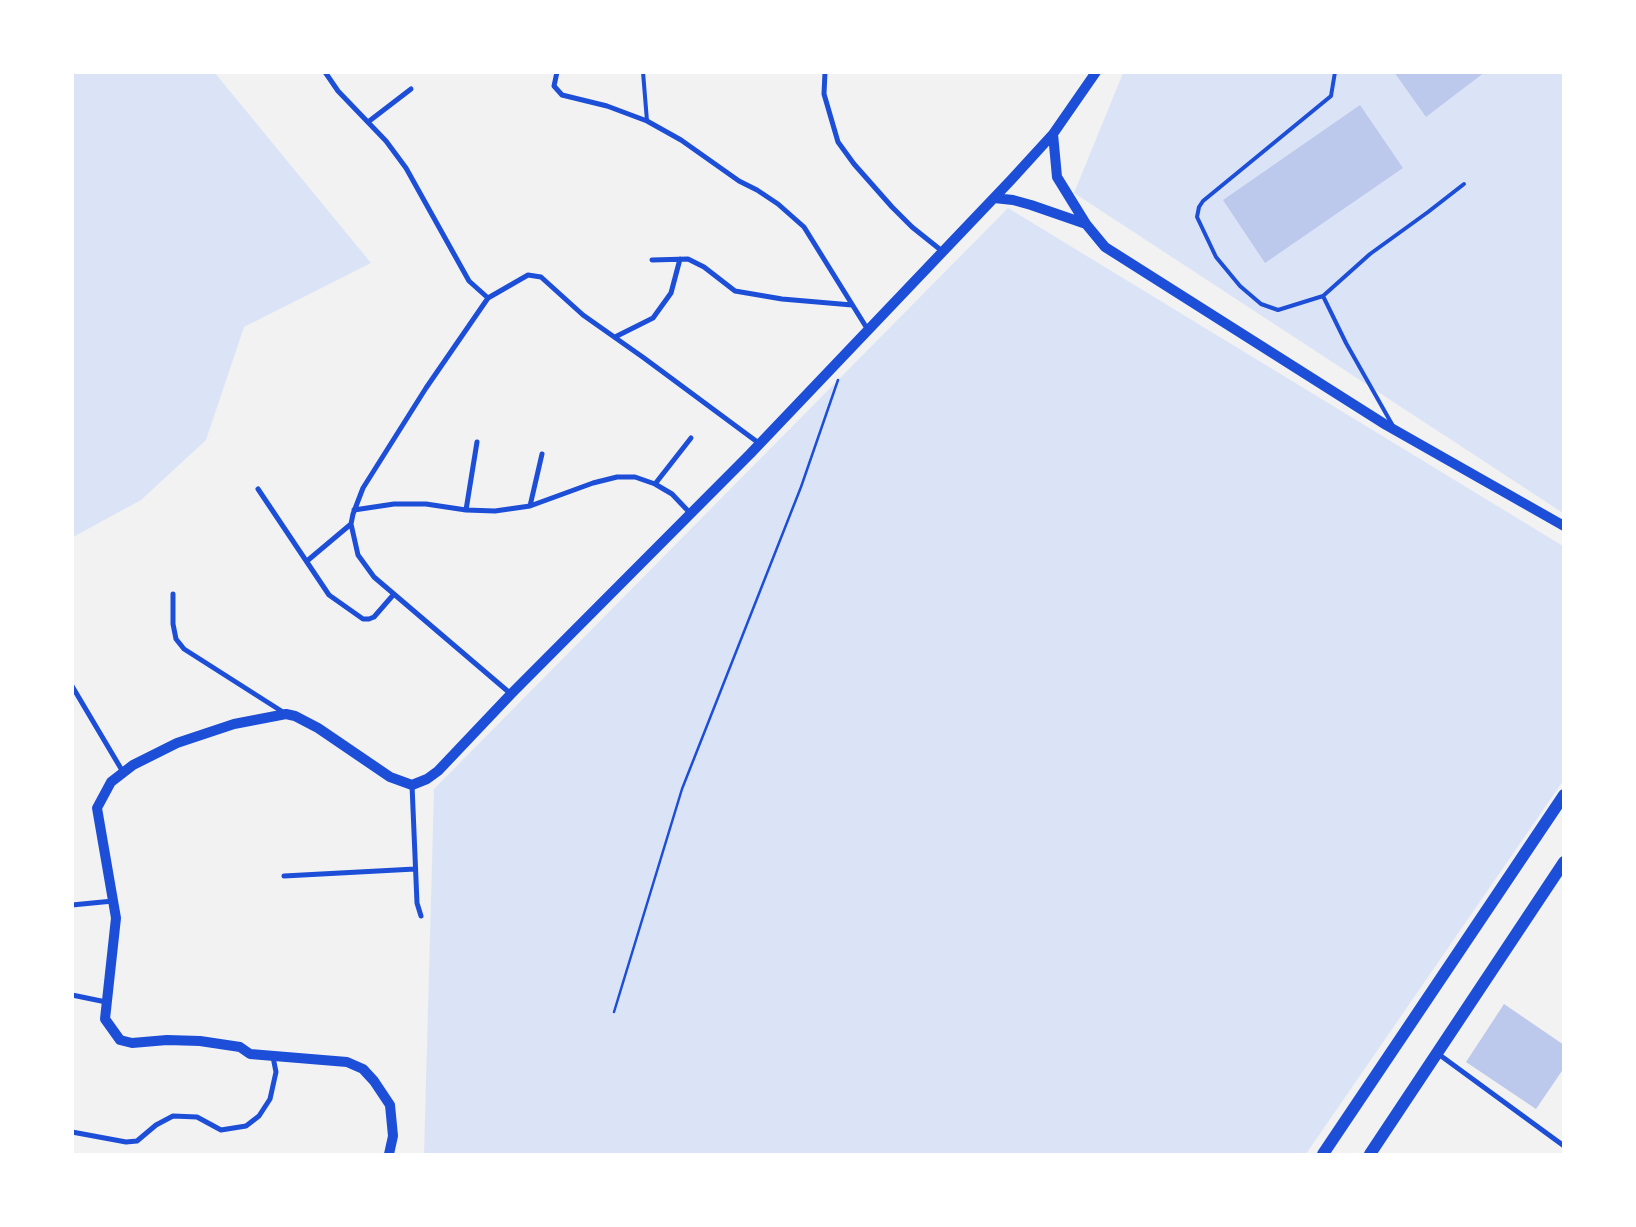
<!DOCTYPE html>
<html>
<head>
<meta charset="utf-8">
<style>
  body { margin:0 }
  #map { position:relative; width:1636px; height:1227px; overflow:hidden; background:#f2f2f2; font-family:"IBM Plex Serif",serif }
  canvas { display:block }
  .frame { position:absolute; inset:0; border:74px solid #fff; pointer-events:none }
</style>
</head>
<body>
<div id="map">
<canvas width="1636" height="1227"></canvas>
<div class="frame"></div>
</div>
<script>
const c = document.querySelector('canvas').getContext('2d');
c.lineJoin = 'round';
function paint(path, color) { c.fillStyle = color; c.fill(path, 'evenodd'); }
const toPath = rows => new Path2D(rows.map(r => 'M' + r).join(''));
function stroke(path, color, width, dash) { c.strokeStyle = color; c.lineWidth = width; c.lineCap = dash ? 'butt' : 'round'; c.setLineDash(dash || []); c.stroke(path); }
paint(toPath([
  [73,72,215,73,371,263,244,327,206,440,141,500,73,537],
  [1123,73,1563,73,1563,513,1074,193],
  [1008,208,1563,546,1563,781,1306,1154,424,1154,434,789]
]), '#dbe4f7');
paint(toPath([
  [1394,72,1485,72,1426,117],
  [1360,105,1403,168,1265,263,1223,200],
  [1504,1004,1564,1045,1564,1068,1536,1109,1466,1062]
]), '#bdc9ec');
stroke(toPath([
  [614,1012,682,789,801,487,838,380]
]), '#1d4ed8', 2.5);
stroke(toPath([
  [643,72,647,121],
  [1335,72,1331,96,1203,201,1199,207,1197,217,1216,257,1240,286,1261,304,1278,310,1323,296,1370,254,1428,212,1464,184],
  [1323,296,1346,343,1393,426]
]), '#1d4ed8', 4);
stroke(toPath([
  [325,72,338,91,386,141,406,168,469,281,488,298],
  [557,72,554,86,562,95,607,106,647,121,681,140,739,181,757,190,778,204,804,227,868,330],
  [825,72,824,94,838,142,854,164,892,207,912,227,942,251],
  [368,122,411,89],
  [652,260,688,259,704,267,735,291,782,299,852,305],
  [615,337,653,318,671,293,680,259],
  [655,484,691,438],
  [258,489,329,595,363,619,369,619,374,617,394,594],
  [530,506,542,454],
  [354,510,394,504,426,504,466,510,495,511,530,506,593,483,617,477,635,477,655,484,672,494,690,513],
  [466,510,477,442],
  [307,561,351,524],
  [173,594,173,624,176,639,184,649,286,714],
  [72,686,123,772],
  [511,694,374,577,358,555,351,524,353,514,363,488,426,388,488,298,528,275,541,277,583,315,644,358,760,444],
  [412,785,417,903,421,916],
  [284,876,415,869],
  [72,905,113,901],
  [72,995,106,1002],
  [1437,1053,1564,1146],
  [72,1132,126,1142,137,1141,156,1125,173,1116,197,1117,221,1130,246,1126,259,1116,270,1099,276,1072,273,1057]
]), '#1d4ed8', 5);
stroke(toPath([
  [1053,134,1057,177,1086,224,1105,247,1386,425,1564,526],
  [994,198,1013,200,1031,205,1086,224],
  [389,1154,393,1136,390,1105,374,1081,363,1069,347,1062,250,1054,240,1047,200,1041,167,1040,132,1043,120,1040,105,1019,116,918,97,808,111,782,133,765,177,743,234,724,286,714,295,716,318,728,390,777,412,785,427,779,438,771,511,694,750,454,1011,180,1053,134,1096,72]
]), '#1d4ed8', 10);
stroke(toPath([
  [1323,1154,1564,795],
  [1370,1154,1564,862]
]), '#1d4ed8', 12);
</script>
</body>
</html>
